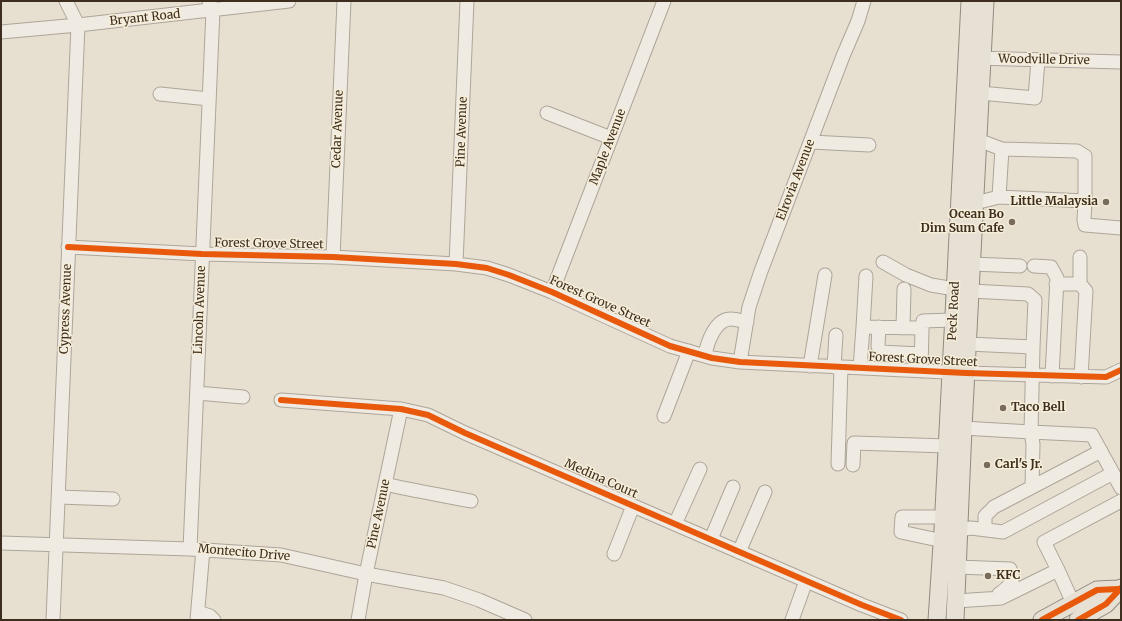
<!DOCTYPE html>
<html>
<head>
<meta charset="utf-8">
<style>
  body { margin:0 }
  #map { position:relative; width:1122px; height:621px; overflow:hidden; background:#e7e0d1; font-family:Merriweather,serif }
  canvas { display:block }
  .frame { position:absolute; inset:0; border:2px solid #3d2e20; pointer-events:none }
</style>
</head>
<body>
<div id="map">
<canvas width="1122" height="621"></canvas>
<div class="frame"></div>
</div>
<script>
const context = document.querySelector('canvas').getContext('2d');
context.lineJoin = 'round';
function trace(path, color, width, dash) {
  context.strokeStyle = color;
  context.lineWidth = width;
  context.lineCap = dash ? 'butt' : 'round';
  context.setLineDash(dash || []);
  context.stroke(path);
}
function label(font, color, halo, rows, align = 'center') {
  context.font = font + ' Merriweather,serif';
  context.lineWidth = 3;
  context.setLineDash([]);
  context.textBaseline = 'middle';
  context.strokeStyle = halo;
  context.fillStyle = color;
  for (const [text, x, y, turn = 0] of rows) {
    context.save();
    context.translate(x, y);
    context.rotate((+turn || 0) * Math.PI / 180);
    context.textAlign = isNaN(turn) ? turn : align;
    if (halo) context.strokeText(text, 0, 0);
    context.fillText(text, 0, 0);
    context.restore();
  }
}
const minor = new Path2D(`
  M1,32L78,25L289,1
  M974,58L1121,62
  M980,93L1035,98L1038,60
  M160,94L209,99
  M547,113L611,138
  M811,142L869,145
  M999,197L1002,149
  M1085,201L1084,220L1085,225L1121,228
  M975,203L999,197L1085,201V156L1077,151L1002,149L978,140
  M68,247L202,254L333,257L456,264L487,268L509,275L552,292L670,346L712,358L740,362L966,373L1106,377L1121,370
  M333,257L344,1
  M883,262L906,275L931,285L955,289
  M456,264L467,1
  M972,264L1020,266
  M1034,266L1051,267L1057,278L1052,376
  M1056,284H1080L1086,291L1081,377
  M1080,284V257
  M552,292L664,1
  M863,327L866,276
  M879,327L878,346L880,352L921,354
  M903,328L904,289
  M922,328L923,321L953,320
  M968,344L1033,347L1035,300L1028,294L971,291
  M1033,347L1031,432L1092,435L1121,488
  M705,356C707,343 715,319 731,319C736,319 742,321 747,322
  M740,362L749,307L761,271L843,56L858,21L864,1
  M810,366L825,275
  M834,367L836,335
  M860,368L863,327L922,328L921,371
  M197,393L243,397
  M281,400L401,409L428,415L465,433L862,605L901,620
  M664,416L689,351
  M963,428L1031,432L1033,444L1032,487
  M838,464L841,367
  M853,465L854,443L947,446
  M385,484C414,491 442,495 471,501
  M59,497L113,499
  M675,524L700,469
  M985,529V516L994,507L1101,451
  M959,530L971,528L1003,532L1113,473
  M711,539L733,487
  M943,541L901,532L902,517H944
  M1,543L190,549L281,555L366,574L444,588L479,600L525,620
  M190,549L213,10L209,1
  M739,552L765,492
  M614,554L633,506
  M957,567L1010,569C1017,582 1008,587 999,594
  M1058,570L1044,542L1121,501
  M956,601L1001,598L1058,570L1073,603
  M198,612L210,616L214,620
  M53,620L78,25L66,1
  M197,620L203,549
  M358,620L366,574L401,409
  M792,620L806,581`);
const major = new Path2D(`
  M937,620L943,529L970,1
  M955,620L963,428L985,1
  M1042,620L1097,590L1118,589
  M1078,620L1106,604L1121,588`);
trace(minor, '#ada599', 15);
trace(major, '#928b80', 19);
trace(minor, '#efebe3', 13);
trace(major, '#e6e1d4', 17);
trace(new Path2D(`
  M68,247L202,254L333,257L456,264L487,268L509,275L552,292L670,346L712,358L740,362L966,373L1106,377L1121,370
  M281,400L401,409L428,415L465,433L862,605L901,620
  M1042,620L1097,590L1118,589
  M1078,620L1106,604L1121,588`), '#e8590c', 6);
for (const [x, y, r, color] of [
  [1106,202,4,"#786c5e"],
  [1012,222,4,"#786c5e"],
  [1003,408,4,"#786c5e"],
  [987,465,4,"#786c5e"],
  [988,576,4,"#786c5e"]
]) {
  const dot = new Path2D();
  dot.arc(x, y, r, 0, 2 * Math.PI);
  context.fillStyle = color;
  context.fill(dot);
  trace(dot, '#f7eed8', 1.5);
}
label('12px', '#3d2e20', '#f7eed8', [
  ["Bryant Road",145,18,-6],
  ["Woodville Drive",1044,60,1],
  ["Cedar Avenue",338,129,-88],
  ["Pine Avenue",462,132,-88],
  ["Maple Avenue",608,147,-69],
  ["Elrovia Avenue",796,180,-69],
  ["Forest Grove Street",269,244,1],
  ["Forest Grove Street",600,302,24],
  ["Cypress Avenue",66,309,-88],
  ["Lincoln Avenue",200,310,-88],
  ["Peck Road",954,311,-87],
  ["Forest Grove Street",923,360,3],
  ["Medina Court",601,479,24],
  ["Pine Avenue",379,514,-78],
  ["Montecito Drive",244,553,5]
]);
label('bold 12px', '#3d2e20', '#f7eed8', [
  ["Little Malaysia",1098,202,"right"],
  ["Ocean Bo",1004,215,"right"],
  ["Dim Sum Cafe",1004,229,"right"],
  ["Taco Bell",1011,408],
  ["Carl's Jr.",995,465],
  ["KFC",996,576]
], 'left');
</script>
</body>
</html>
